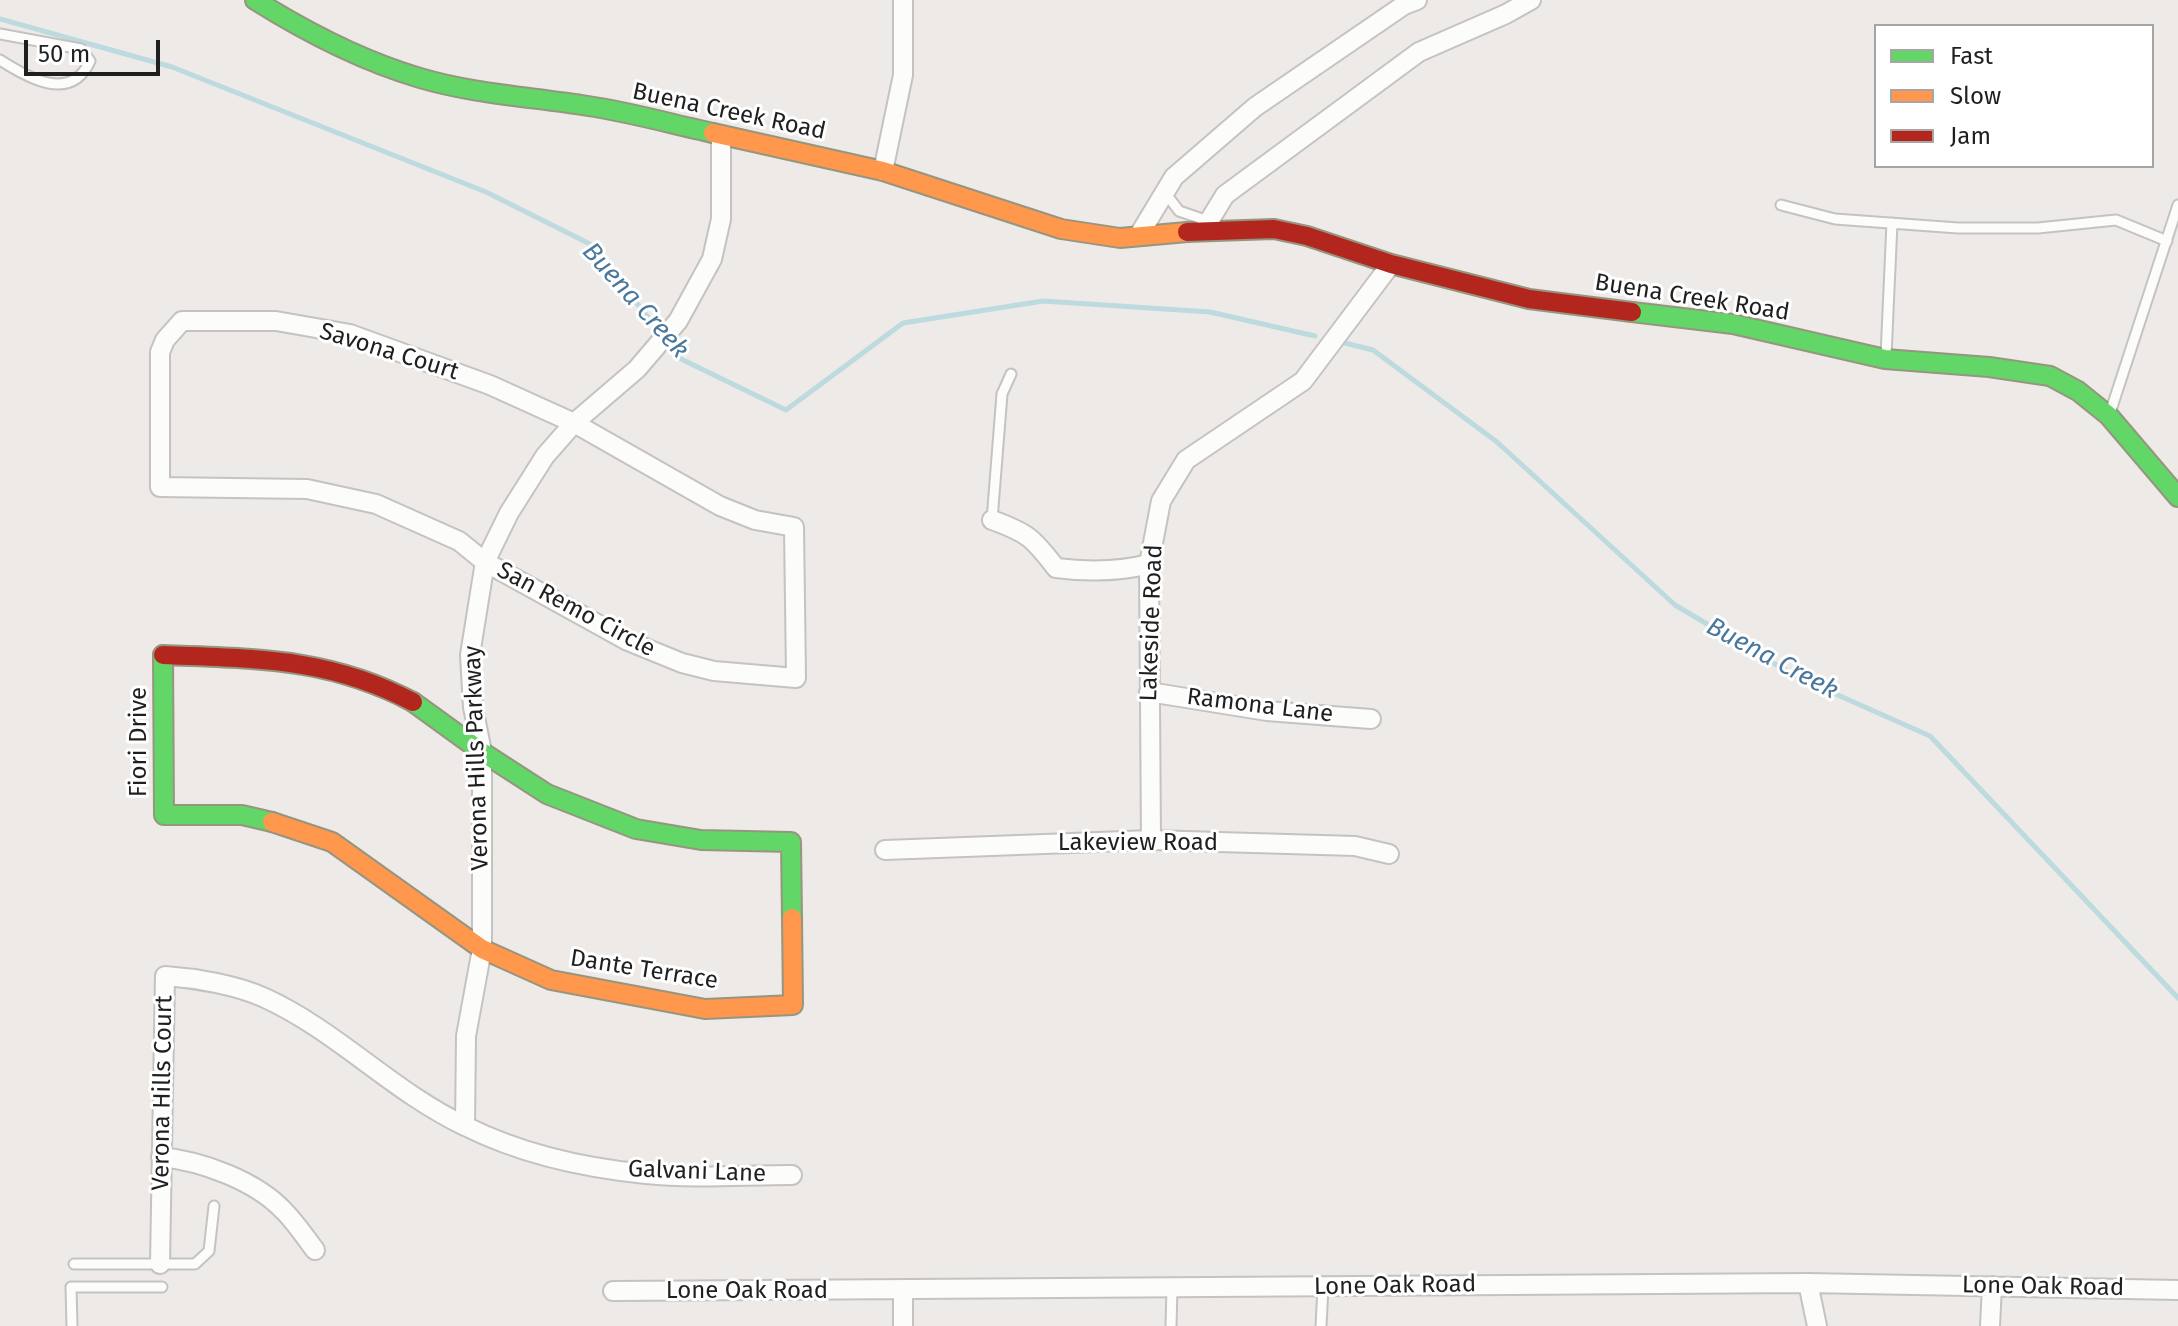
<!DOCTYPE html>
<html>
<head>
<meta charset="utf-8">
<style>
  body { margin:0 }
  #map { position:relative; width:2178px; height:1326px; overflow:hidden; background:#edeae7; font-family:"Fira Sans",sans-serif }
  canvas { display:block }
  .legend { position:absolute; left:1874px; top:24px; width:280px; height:144px; box-sizing:border-box; background:#fff; border:2px solid #a5a5a5; margin:0; padding:10px 14px; list-style:none; font-size:24px; color:#1f1f1f }
  .legend li { display:flex; align-items:center; gap:16px; height:40px }
  .legend b { width:40px; border:2px solid #a5a5a5 }
  .scale { position:absolute; left:24px; top:40px; width:136px; height:36px; box-sizing:border-box; border:4px solid #1f1f1f; border-top:0; padding-left:10px; font-size:24px; line-height:28px; white-space:nowrap; color:#1f1f1f; -webkit-text-stroke:6px #fff; paint-order:stroke }
</style>
</head>
<body>
<div id="map">
<canvas width="2178" height="1326"></canvas>
<ul class="legend">
<li><b style="height:10px;background:#63d668"></b>Fast</li>
<li><b style="height:10px;background:#ff974d"></b>Slow</li>
<li><b style="height:10px;background:#b3261e"></b>Jam</li>
</ul>
<div class="scale">50 m</div>
</div>
<script>
const context = document.querySelector('canvas').getContext('2d');
context.lineJoin = 'round';
function trace(path, color, width, dash) {
  context.strokeStyle = color;
  context.lineWidth = width;
  context.lineCap = dash ? 'butt' : 'round';
  context.setLineDash(dash || []);
  context.stroke(path);
}
function label(font, color, halo, rows, align = 'center') {
  context.font = font + ' "Fira Sans",sans-serif';
  context.lineWidth = 6;
  context.setLineDash([]);
  context.textBaseline = 'middle';
  context.strokeStyle = halo;
  context.fillStyle = color;
  for (const [text, x, y, turn = 0] of rows) {
    context.save();
    context.translate(x, y);
    context.rotate((+turn || 0) * Math.PI / 180);
    context.textAlign = isNaN(turn) ? turn : align;
    if (halo) context.strokeText(text, 0, 0);
    context.fillText(text, 0, 0);
    context.restore();
  }
}
trace(new Path2D(`
  M0,19L172,67L486,192L590,244L681,359L786,410L903,323L1043,301L1210,312L1315,336
  M1345,343L1373,350L1497,442L1675,605L1795,676L1930,736L2178,998`), '#bddadf', 5);
const lane = new Path2D(`
  M0,34L81,49L90,61C71,103 28,78 0,60
  M1163,190L1179,211L1208,221
  M1781,205L1835,219L1958,228H2038L2116,220L2167,241
  M1886,356L1892,223
  M2110,413L2178,205
  M992,520L1002,394L1011,374
  M74,1264H195L209,1251L214,1206
  M72,1326L71,1287H162
  M1171,1326L1172,1288
  M1321,1326L1323,1287`);
const street = new Path2D(`
  M883,171L903,75V0
  M1203,231L1225,195L1419,52L1506,14L1531,0
  M1139,235L1174,177L1255,107L1404,5L1417,0
  M182,321H276L350,334L490,385L574,423L720,506L755,520L794,527L796,678L714,671L682,663L628,641L485,562L459,541L376,504L307,489L160,487V352L165,340Z
  M992,520C1028,533 1033,538 1056,568C1088,572 1118,572 1149,564
  M1149,692L1267,711L1371,719
  M1151,840L1149,564L1161,501L1186,460L1303,381L1391,264
  M885,850L1151,840L1355,846L1389,854
  M465,1126L466,1036L482,949V752L473,707L470,655L485,562L509,513L545,456L574,423L637,369L678,321L712,259L721,219V135
  M161,1157C202,1161 256,1181 284,1211C296,1223 305,1237 315,1250
  M160,1264L165,976C195,978 237,985 265,998C337,1031 393,1092 465,1126C521,1154 584,1168 646,1174C694,1179 744,1175 792,1175
  M1808,1283L1817,1326
  M613,1291L1808,1283L2178,1290
  M903,1326V1291
  M1990,1326L1992,1286`);
const fast = new Path2D(`
  M255,0C306,32 362,61 420,78C474,94 532,97 588,106C630,112 671,124 713,133
  M1632,312L1733,324L1885,359L1989,367L2050,376L2078,391L2109,416L2178,497
  M163,655L164,815H242L272,822
  M413,702L482,752L547,794L636,829L701,840L791,842L792,918`);
const slow = new Path2D(`
  M713,133L883,171L1061,229L1120,238L1187,232
  M272,822L332,842L482,949L551,980L705,1009L793,1005L792,918`);
const jam = new Path2D(`
  M1187,232L1274,229L1307,236L1391,264L1529,299L1632,312
  M163,655C255,659 328,657 413,702`);
trace(lane, '#c4c3c2', 13);
trace(street, '#c4c3c2', 22);
trace(fast, '#969580', 22);
trace(slow, '#969580', 22);
trace(jam, '#969580', 22);
trace(lane, '#fcfcfb', 9);
trace(street, '#fcfcfb', 18);
trace(fast, '#63d668', 18);
trace(slow, '#ff974d', 18);
trace(jam, '#b3261e', 18);
label('24px', '#1f1f1f', '#fff', [
  ["Buena Creek Road",729,112,12],
  ["Buena Creek Road",1692,298,9],
  ["Savona Court",389,352,17],
  ["San Remo Circle",576,610,28],
  ["Lakeside Road",1152,623,-88],
  ["Ramona Lane",1260,706,7],
  ["Fiori Drive",139,742,-90],
  ["Verona Hills Parkway",477,758,-92],
  ["Lakeview Road",1138,843],
  ["Dante Terrace",644,970,9],
  ["Verona Hills Court",163,1093,-89],
  ["Galvani Lane",697,1172,2],
  ["Lone Oak Road",1395,1286,-1],
  ["Lone Oak Road",2043,1287,1],
  ["Lone Oak Road",747,1291]
]);
label('italic 26px', '#49789c', '#fff', [
  ["Buena Creek",635,301,48],
  ["Buena Creek",1772,659,28]
]);
</script>
</body>
</html>
